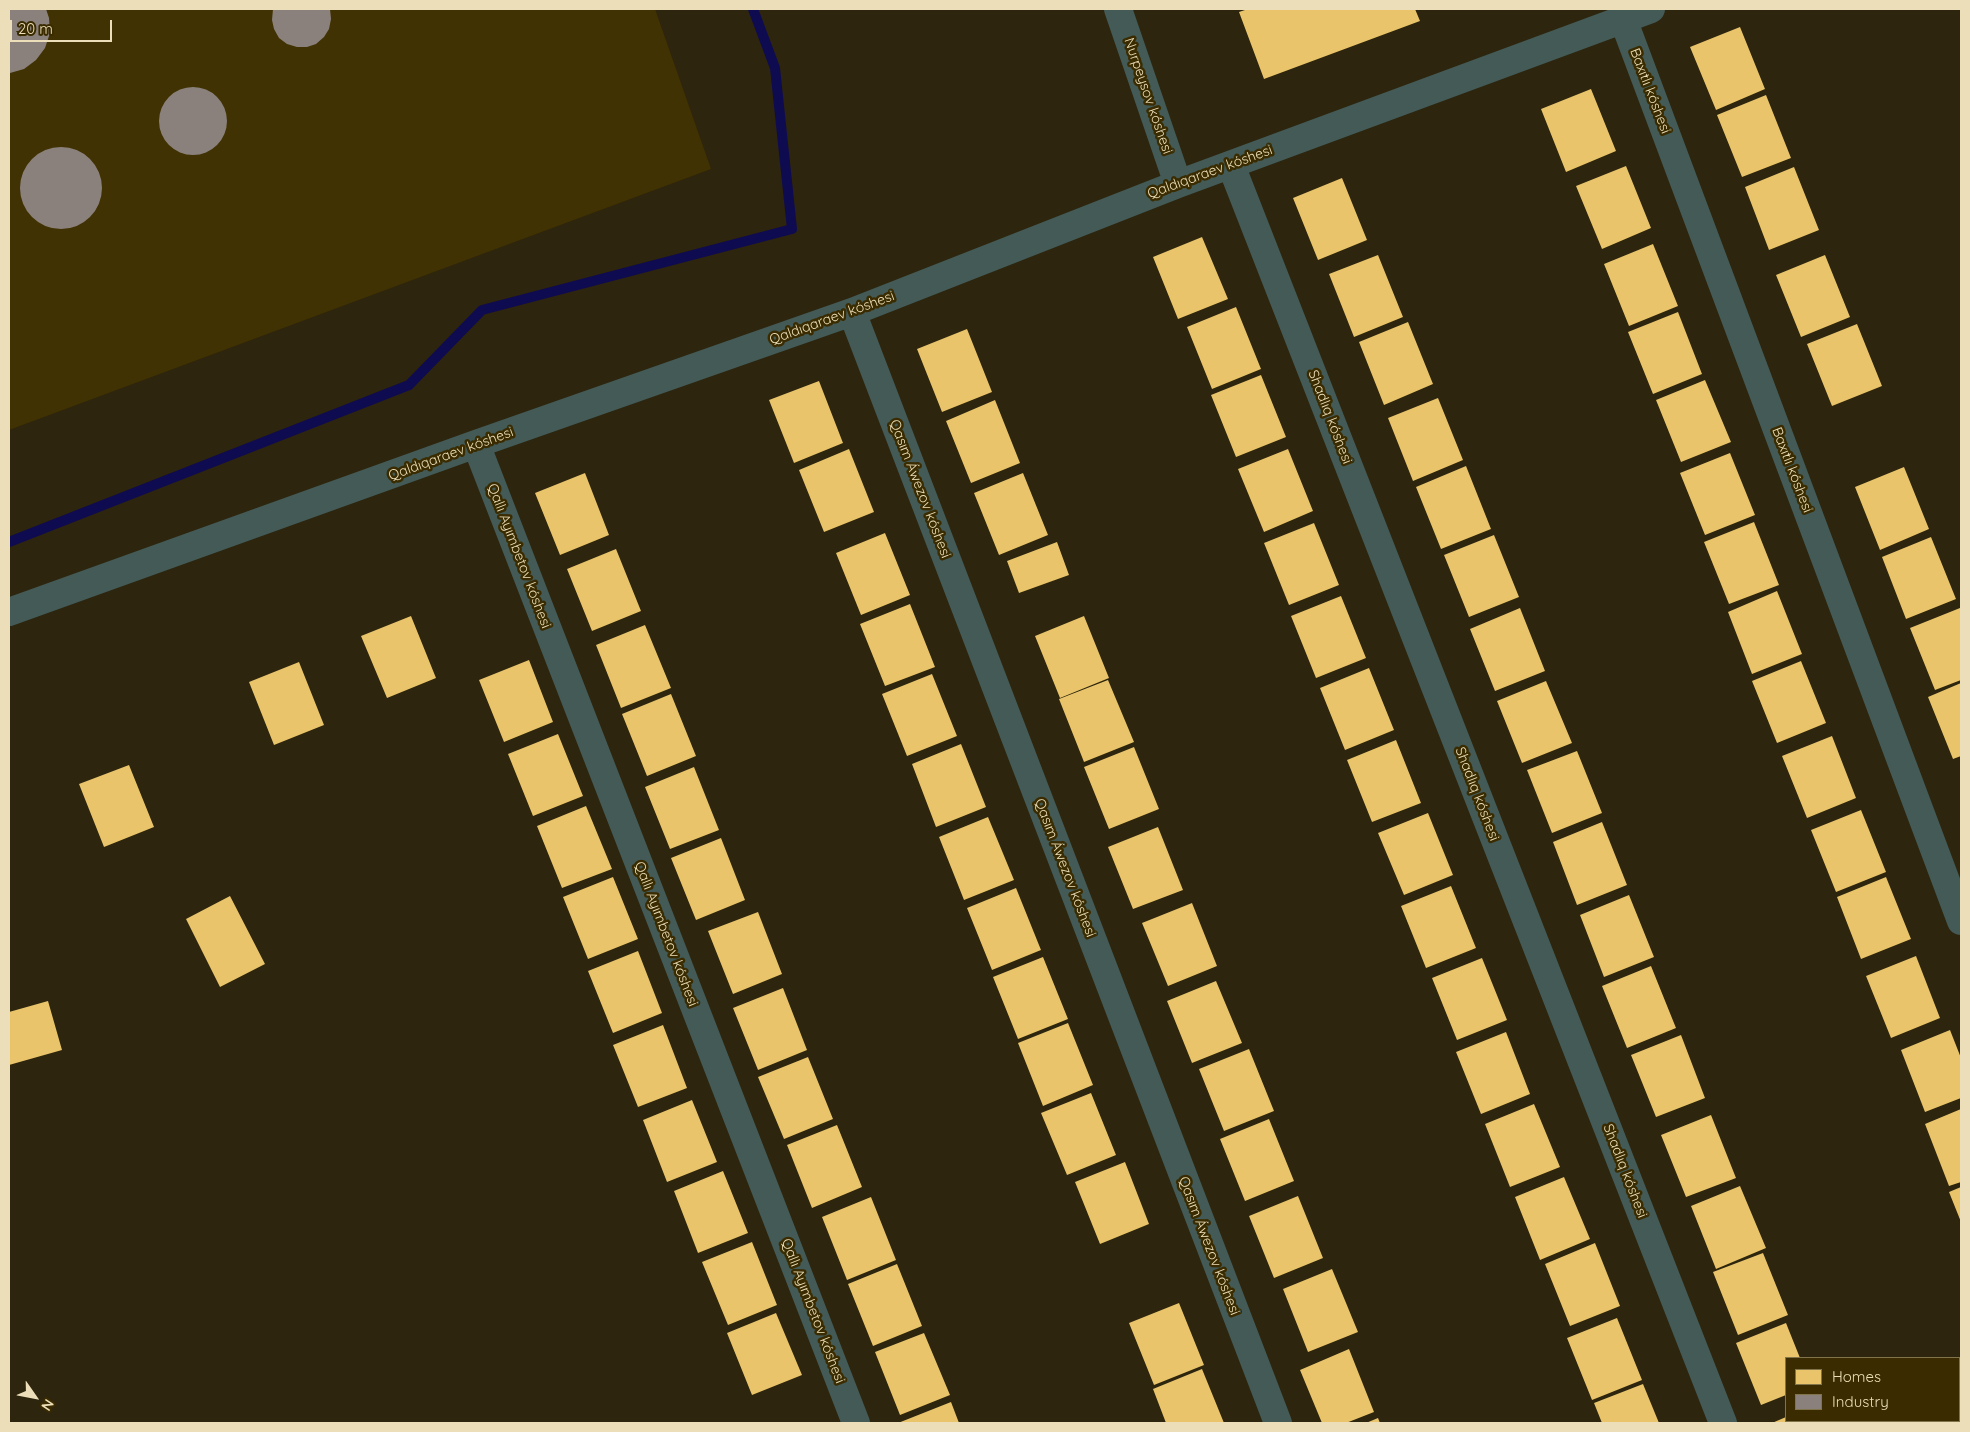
<!DOCTYPE html>
<html>
<head>
<meta charset="utf-8">
<style>
  body { margin:0 }
  #map { position:relative; width:1970px; height:1432px; overflow:hidden; background:#2d250d; font-family:Quicksand,sans-serif }
  canvas { display:block }
  .frame { position:absolute; inset:0; border:10px solid #ecdeb8; pointer-events:none }
  .legend { position:absolute; left:1785px; top:1357px; width:175px; height:65px; box-sizing:border-box; background:#3a2c00; border:1px solid #81734a; margin:0; padding:6px 9px; list-style:none; font-size:15px; color:#ecdeb8 }
  .legend li { display:flex; align-items:center; gap:10px; height:25px }
  .legend b { width:25px; border:1px solid #81734a }
  .north { position:absolute; left:10px; top:1372px; width:50px; height:50px; -webkit-text-stroke:4px #3a2c00; paint-order:stroke; rotate:123deg; font-size:14px; font-weight:700; line-height:20px; text-align:center; color:#ecdeb8 }
  .north::after { content:''; display:block; margin:auto; width:18px; height:22px; background:#ecdeb8; clip-path:polygon(50% 0,100% 100%,50% 72%,0 100%) }
  .scale { position:absolute; left:10px; top:20px; width:102px; height:22px; box-sizing:border-box; border:2px solid #ecdeb8; border-top:0; padding-left:6px; font-size:15px; line-height:18px; white-space:nowrap; color:#ecdeb8; -webkit-text-stroke:4px #3a2c00; paint-order:stroke }
</style>
</head>
<body>
<div id="map">
<canvas width="1970" height="1432"></canvas>
<div class="frame"></div>
<ul class="legend">
<li><b style="height:14px;background:#e9c46a"></b>Homes</li>
<li><b style="height:14px;background:#8a817c"></b>Industry</li>
</ul>
<div class="north">N</div>
<div class="scale">20 m</div>
</div>
<script>
const context = document.querySelector('canvas').getContext('2d');
context.lineJoin = 'round';
function fillPath(path, color) {
  context.fillStyle = color;
  context.fill(path, 'evenodd');
}
function trace(path, color, width, dash) {
  context.strokeStyle = color;
  context.lineWidth = width;
  context.lineCap = dash ? 'butt' : 'round';
  context.setLineDash(dash || []);
  context.stroke(path);
}
function label(font, color, halo, rows, align = 'center') {
  context.font = font + ' Quicksand,sans-serif';
  context.lineWidth = 5;
  context.setLineDash([]);
  context.textBaseline = 'middle';
  context.strokeStyle = halo;
  context.fillStyle = color;
  for (const [text, x, y, turn = 0] of rows) {
    context.save();
    context.translate(x, y);
    context.rotate((+turn || 0) * Math.PI / 180);
    context.textAlign = isNaN(turn) ? turn : align;
    if (halo) context.strokeText(text, 0, 0);
    context.fillText(text, 0, 0);
    context.restore();
  }
}
fillPath(new Path2D(`
  M9,9H655L711,169L9,430Z`), '#403202');
fillPath(new Path2D(`
  M1248,9H1415L1420,21L1264,79L1239,12Z
  M1740,27L1765,89L1716,110L1690,47Z
  M1591,89L1616,151L1566,172L1541,109Z
  M1766,95L1791,158L1742,177L1717,115Z
  M1626,166L1651,228L1602,249L1576,186Z
  M1794,167L1819,230L1769,250L1745,187Z
  M1342,178L1367,240L1318,260L1293,198Z
  M1202,237L1228,299L1178,319L1153,257Z
  M1653,244L1678,306L1629,326L1604,264Z
  M1378,255L1403,317L1354,337L1329,274Z
  M1825,255L1850,317L1801,337L1776,275Z
  M1236,307L1261,369L1212,389L1187,327Z
  M1678,312L1702,374L1653,394L1628,332Z
  M1408,322L1433,384L1384,405L1359,342Z
  M1857,324L1882,386L1832,406L1807,344Z
  M967,329L992,392L942,412L917,349Z
  M1261,375L1286,437L1236,457L1211,395Z
  M1705,380L1731,442L1681,462L1656,400Z
  M819,381L843,443L794,463L769,400Z
  M1438,398L1463,460L1413,481L1388,418Z
  M995,400L1020,463L971,483L946,421Z
  M849,449L874,512L824,532L799,470Z
  M1288,449L1313,511L1264,532L1238,469Z
  M1730,453L1755,515L1705,535L1680,473Z
  M1466,466L1491,529L1441,549L1416,487Z
  M1904,467L1929,529L1880,550L1855,487Z
  M585,473L609,535L560,555L535,493Z
  M1023,473L1048,535L999,555L974,493Z
  M1754,522L1779,585L1729,604L1704,542Z
  M1314,523L1339,585L1289,605L1264,543Z
  M885,533L910,595L861,615L836,553Z
  M1494,535L1519,597L1469,617L1444,555Z
  M1931,537L1956,599L1906,619L1882,557Z
  M1057,542L1069,575L1019,593L1007,561Z
  M616,549L641,611L592,631L567,569Z
  M1777,591L1802,654L1752,674L1728,612Z
  M1341,596L1366,658L1316,678L1291,616Z
  M910,604L935,667L885,686L860,624Z
  M1520,608L1545,671L1495,691L1470,629Z
  M1960,608L1961,612V680L1935,690L1910,628Z
  M411,616L436,678L387,698L361,636Z
  M1084,616L1109,678L1060,698L1035,636Z
  M645,625L671,688L621,708L596,645Z
  M529,660L553,722L504,742L479,680Z
  M1801,661L1826,723L1777,743L1752,681Z
  M299,662L324,725L274,745L249,682Z
  M1369,668L1394,730L1345,750L1320,688Z
  M932,674L957,736L907,756L882,694Z
  M1108,680L1134,742L1084,762L1059,699Z
  M1546,681L1572,743L1522,763L1497,701Z
  M1961,683V756L1953,759L1928,697Z
  M671,694L696,756L647,776L622,714Z
  M558,734L583,796L533,816L508,754Z
  M1832,736L1856,798L1807,818L1782,756Z
  M1396,740L1421,803L1372,822L1347,760Z
  M961,744L986,807L936,827L912,764Z
  M1134,747L1159,809L1109,829L1084,767Z
  M1577,751L1602,813L1552,833L1527,770Z
  M129,765L154,827L104,847L79,784Z
  M694,767L719,830L670,849L645,787Z
  M586,806L612,869L562,888L537,826Z
  M1861,810L1886,872L1836,892L1811,830Z
  M1428,813L1453,875L1404,895L1378,833Z
  M988,817L1014,880L964,900L939,837Z
  M1602,822L1627,885L1577,905L1553,842Z
  M1158,827L1183,890L1133,909L1108,847Z
  M721,838L745,900L696,920L671,858Z
  M613,877L638,939L588,959L563,897Z
  M1886,877L1911,939L1861,959L1837,897Z
  M1451,886L1476,948L1426,968L1401,906Z
  M1016,888L1041,950L992,970L967,908Z
  M1629,895L1654,957L1604,977L1580,915Z
  M230,896L265,964L220,987L186,919Z
  M1192,903L1217,966L1168,986L1142,923Z
  M758,912L782,974L733,994L708,931Z
  M638,951L662,1013L613,1033L588,971Z
  M1916,956L1940,1018L1891,1038L1866,976Z
  M1043,957L1068,1019L1018,1039L993,977Z
  M1482,958L1507,1020L1457,1040L1432,978Z
  M1651,966L1676,1028L1627,1048L1602,986Z
  M1216,981L1242,1043L1192,1063L1167,1001Z
  M783,988L807,1050L758,1070L733,1008Z
  M48,1001L62,1050L9,1065V1012Z
  M1068,1023L1093,1085L1043,1106L1018,1043Z
  M663,1025L687,1088L638,1107L613,1045Z
  M1950,1030L1961,1058V1098L1925,1112L1901,1050Z
  M1506,1032L1530,1094L1481,1114L1456,1052Z
  M1681,1035L1705,1098L1656,1117L1631,1055Z
  M1249,1049L1274,1111L1224,1131L1199,1069Z
  M808,1057L833,1119L784,1139L758,1077Z
  M1091,1093L1116,1155L1067,1175L1041,1113Z
  M692,1100L717,1162L667,1182L643,1120Z
  M1534,1104L1560,1167L1510,1187L1485,1124Z
  M1961,1109V1182L1949,1186L1925,1124Z
  M1711,1115L1736,1178L1686,1197L1661,1135Z
  M1269,1119L1294,1181L1245,1201L1220,1139Z
  M837,1125L862,1187L812,1208L787,1145Z
  M1125,1162L1149,1224L1100,1244L1075,1182Z
  M723,1171L748,1233L698,1253L674,1191Z
  M1564,1177L1590,1239L1540,1260L1515,1197Z
  M1740,1186L1766,1248L1716,1269L1691,1206Z
  M1961,1187V1222L1949,1192Z
  M1298,1196L1323,1258L1274,1278L1249,1216Z
  M871,1197L896,1260L847,1280L822,1217Z
  M752,1242L777,1305L728,1325L702,1262Z
  M1595,1243L1620,1306L1570,1326L1545,1264Z
  M1763,1253L1788,1315L1738,1335L1713,1272Z
  M897,1264L922,1326L873,1346L848,1284Z
  M1332,1269L1358,1332L1308,1352L1283,1289Z
  M1179,1303L1204,1365L1154,1385L1129,1323Z
  M776,1313L802,1375L752,1395L727,1333Z
  M1617,1318L1642,1380L1592,1400L1567,1338Z
  M1786,1323L1800,1358H1786V1395L1761,1405L1736,1343Z
  M924,1333L950,1395L900,1415L875,1352Z
  M1349,1349L1374,1412L1346,1423H1322L1300,1370Z
  M1202,1369L1224,1423H1166L1153,1389Z
  M1643,1384L1659,1423H1602L1594,1403Z
  M951,1402L959,1423H898Z
  M1786,1417V1421H1826L1827,1423H1772Z
  M1378,1418L1380,1423H1366Z`), '#e9c46a');
fillPath(new Path2D(`
  M9,9H46L49,18L50,33L45,48L36,60L24,69L10,73Z
  M273,9H330L331,19L329,29L324,37L316,44L307,47H297L287,44L279,38L274,29L272,20Z
  M159 121a34 34 0 1 1 68 0a34 34 0 1 1-68 0Z
  M20 188a41 41 0 1 1 82 0a41 41 0 1 1-82 0Z`), '#8a817c');
trace(new Path2D(`
  M9,542L409,385L482,310L792,229L775,68L753,9`), '#0f0b51', 10);
trace(new Path2D(`
  M1118,9L1178,184
  M1623,19L1961,921
  M1231,165L1723,1423
  M852,312L1278,1423
  M476,444L856,1423
  M9,612L476,444L852,312L1178,184L1651,9`), '#435a57', 28);
label('14px', '#ecdeb8', '#3a2c00', [
  ["Baxıtlı kóshesi",1650,91,69],
  ["Nurpeysov kóshesi",1148,96,71],
  ["Qaldıqaraev kóshesi",1210,172,-20],
  ["Qaldıqaraev kóshesi",832,318,-20],
  ["Shadlıq kóshesi",1330,417,69],
  ["Qaldıqaraev kóshesi",451,454,-20],
  ["Baxıtlı kóshesi",1792,470,69],
  ["Qasım Áwezov kóshesi",920,489,69],
  ["Qallı Ayımbetov kóshesi",519,556,69],
  ["Shadlıq kóshesi",1477,794,69],
  ["Qasım Áwezov kóshesi",1065,868,69],
  ["Qallı Ayımbetov kóshesi",666,934,69],
  ["Shadlıq kóshesi",1625,1171,69],
  ["Qasım Áwezov kóshesi",1209,1246,69],
  ["Qallı Ayımbetov kóshesi",813,1311,69]
]);
</script>
</body>
</html>
